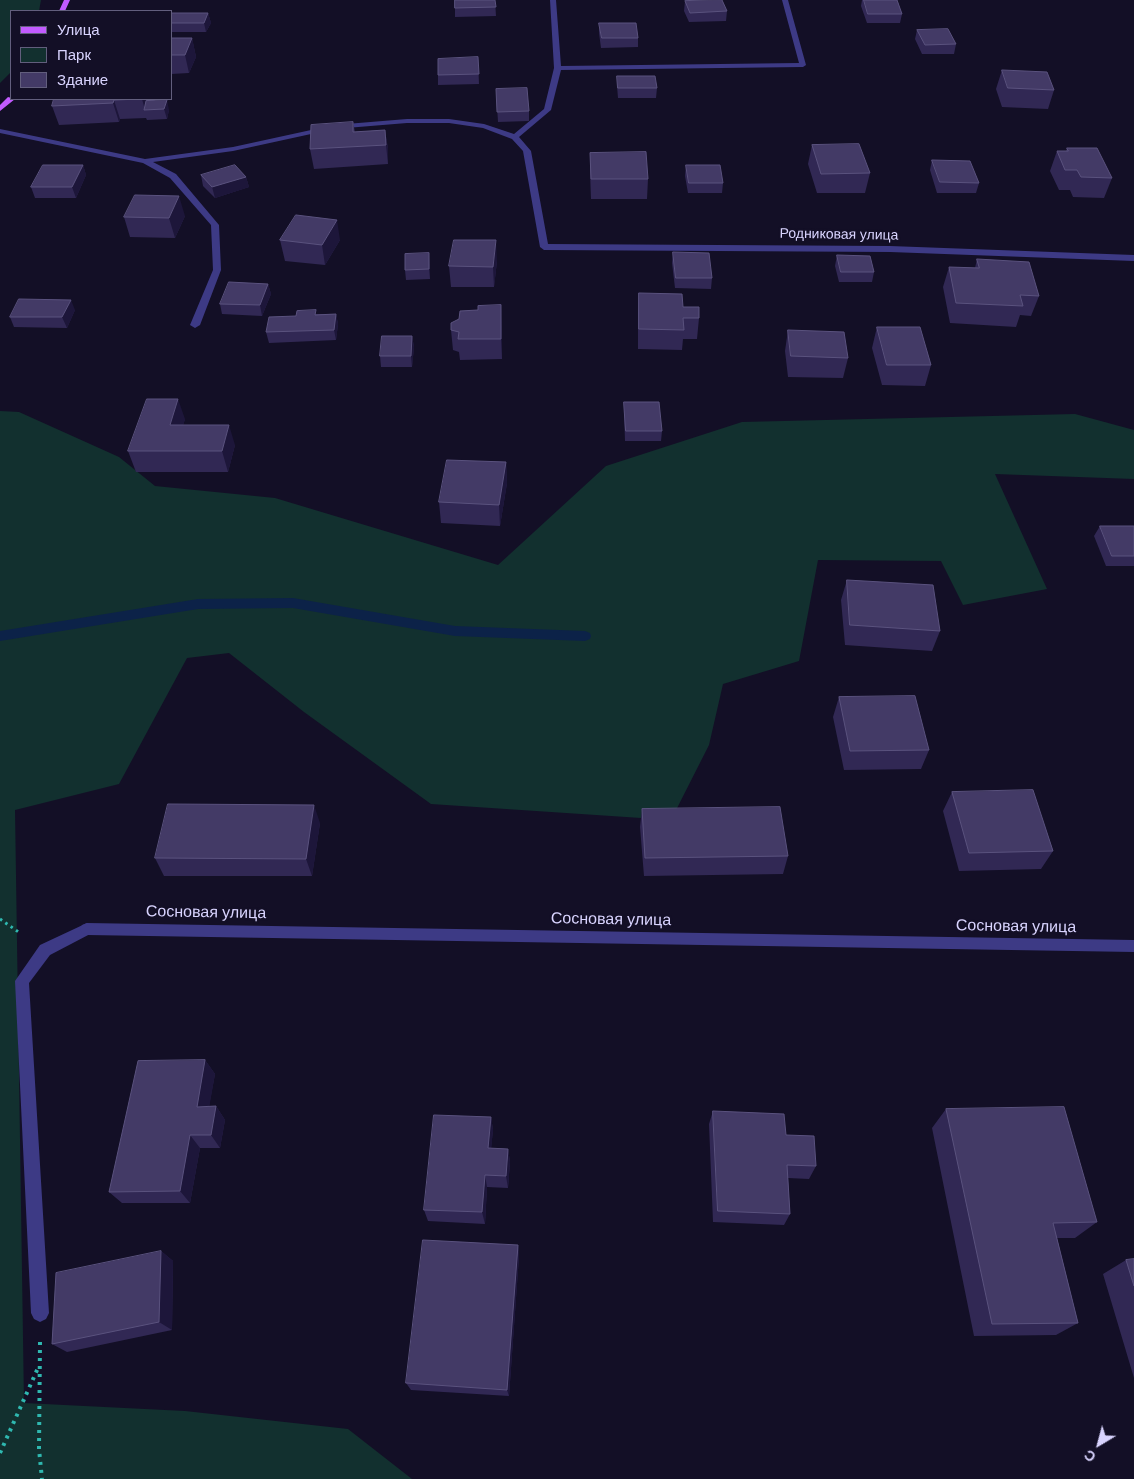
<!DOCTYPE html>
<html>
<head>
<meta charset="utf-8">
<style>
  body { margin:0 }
  #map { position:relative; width:1134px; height:1479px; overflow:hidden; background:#130f26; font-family:"DM Sans",sans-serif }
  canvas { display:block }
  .legend { position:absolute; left:10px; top:10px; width:162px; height:90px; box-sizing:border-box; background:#130f26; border:1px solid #625e7d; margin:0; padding:6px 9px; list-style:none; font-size:15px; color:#d9d4ff }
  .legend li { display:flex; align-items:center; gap:10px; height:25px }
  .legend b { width:25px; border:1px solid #625e7d }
  .north { position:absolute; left:1074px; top:1419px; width:50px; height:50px; -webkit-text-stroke:4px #130f26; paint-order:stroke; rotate:217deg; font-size:14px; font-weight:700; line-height:20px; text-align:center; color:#d9d4ff }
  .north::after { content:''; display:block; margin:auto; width:18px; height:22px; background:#d9d4ff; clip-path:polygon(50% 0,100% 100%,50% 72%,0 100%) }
</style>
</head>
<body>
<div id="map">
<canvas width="1134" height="1479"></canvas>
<ul class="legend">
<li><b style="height:6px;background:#c25bff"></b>Улица</li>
<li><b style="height:14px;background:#12302f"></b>Парк</li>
<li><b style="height:14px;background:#433a66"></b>Здание</li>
</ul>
<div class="north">С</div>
</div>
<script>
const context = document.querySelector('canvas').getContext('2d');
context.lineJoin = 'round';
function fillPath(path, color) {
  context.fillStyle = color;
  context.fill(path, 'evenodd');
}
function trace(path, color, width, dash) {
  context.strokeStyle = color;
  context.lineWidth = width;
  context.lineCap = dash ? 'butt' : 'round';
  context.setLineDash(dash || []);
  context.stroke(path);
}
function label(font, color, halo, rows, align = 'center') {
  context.font = font + ' "DM Sans",sans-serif';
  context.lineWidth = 4.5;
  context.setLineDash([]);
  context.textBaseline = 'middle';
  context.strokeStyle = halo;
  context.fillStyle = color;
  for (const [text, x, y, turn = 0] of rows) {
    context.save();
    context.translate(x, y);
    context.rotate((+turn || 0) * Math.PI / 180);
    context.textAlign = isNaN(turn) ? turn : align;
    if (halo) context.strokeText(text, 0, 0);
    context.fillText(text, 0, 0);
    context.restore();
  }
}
fillPath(new Path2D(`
  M0,0H41L39,11H11V72L0,83Z
  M0,411L19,412L119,457L155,486L275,498L498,565L606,466L742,422L1075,414L1134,430V479L995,474L1047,589L963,605L941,561L818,560L799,661L723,684L709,745L671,820L431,804L304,712L229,653L187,658L119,784L15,810L24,1403L185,1411L348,1429L412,1479H0Z`), '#12302f');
fillPath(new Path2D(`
  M293,598L455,626L585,631L590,633L591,636L590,639L585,641L455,636L293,608L198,609L0,641V631L198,599Z`), '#0c2248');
trace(new Path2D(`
  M0,919L20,933`), '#2fb8b0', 3, [2.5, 4]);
trace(new Path2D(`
  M40,1342L39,1449L42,1479
  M0,1453L38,1368`), '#2fb8b0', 4, [3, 5]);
fillPath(new Path2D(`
  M87,923L92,925L94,929L92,933L50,955L29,983L49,1313L46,1319L40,1322L34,1319L31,1313L15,981L40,945Z`), '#3d3a85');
fillPath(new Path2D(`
  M550,0H556L561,66L799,63L782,0H788L806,65L803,67L561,70L551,110L519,137L531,151L548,244L890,246L1134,255V261L890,252L544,250L540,247L523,151L512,139L483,128L449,123H407L334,129L233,151L153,162L176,174L219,225L221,270L200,325L195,328L190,325L213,270L211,225L170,178L143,163L0,133V129L145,159L233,147L334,125L407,119H449L484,124L514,134L544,109L554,68Z
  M87,923L1134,940V952L87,935L82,933L80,929L82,925Z`), '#3d3a85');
fillPath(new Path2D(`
  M64,0H70L65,11H59Z
  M8,97L15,99L0,111V105Z`), '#c25bff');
fillPath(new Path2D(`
  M495,0L496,16L455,17V8Z
  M862,0H897L902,14L900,23H867L861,6Z
  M685,1L727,11L726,21L689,22L684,11Z
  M171,13H208L211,23L206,32H171Z
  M599,23L638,38V47L601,48L599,33Z
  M917,30L956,44L954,54H922L915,39Z
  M171,38H192L196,57L189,73L171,74Z
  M478,57L479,84L438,85V75Z
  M1002,70L1054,90L1048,109L1002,107L996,89Z
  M617,76L657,88L656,98H618L617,86Z
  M496,89L529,111V121L498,122Z
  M54,99H154V100L169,110L167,119L147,120L146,118L120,119L119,122L59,125L52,106Z
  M353,122L355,132L385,130L388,149V164L314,169L310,149Z
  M812,145L870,173L865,193H817L808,164Z
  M1067,148L1112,178L1104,198L1073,197L1070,190H1059L1050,171L1057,151H1066Z
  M590,153L648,179L647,199H591L590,172Z
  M932,160L979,183L976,193H937L930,170Z
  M83,165L86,175L76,198H35L31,187Z
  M686,165L723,183L722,193H688L685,176Z
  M201,175L246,177L249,187L215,198L203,186Z
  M185,216L175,238L130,237L124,217Z
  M280,240H340L325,265L285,261Z
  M673,252L712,278L711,289L675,288L672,263Z
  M837,255L874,272L872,282H839L835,266Z
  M977,259L1039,296L1031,316L1020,315L1016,327L950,323L943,287L949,267L975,268Z
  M497,261L494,287H451L449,266Z
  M430,264V279L406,280L405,270Z
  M268,284L271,294L262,316L222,314L220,304Z
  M639,293L683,307L699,318L697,339H683L682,350L638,349V313Z
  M75,310L67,328L14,327L10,317Z
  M316,314H336L338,324L336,340L269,343L266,332L296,316Z
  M502,326V359L460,360L459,352L453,350L451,330Z
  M877,327L931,365L925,386L882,385L872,348Z
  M788,330L848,358L843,378L788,377L785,351Z
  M412,336L414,347L412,367H381L380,356Z
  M624,402L662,431L661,441H625L624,413Z
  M185,419L183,425L235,445L228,472H136L128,451Z
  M506,462L507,483L500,526L441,523L439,502Z
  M1100,526H1134V566H1106L1094,536Z
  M847,580L940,631L932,651L845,645L841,600Z
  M839,697L929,750L921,769L844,770L833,717Z
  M952,792L1053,851L1041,869L959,871L943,811Z
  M642,809L788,856L783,874L644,876L640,827Z
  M320,823L312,876H164L155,858Z
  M205,1060L215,1074L209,1106H216L225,1120L220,1148H200L190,1203H122L109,1192Z
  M946,1109L1097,1222L1075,1238H1057L1078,1323L1056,1335L974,1336L932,1128Z
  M713,1111L786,1135L816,1166L809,1179L788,1178L790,1214L784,1225L713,1222L709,1124Z
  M491,1117L493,1130L491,1148L508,1149L510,1162L508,1188L487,1187L485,1224L428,1221L424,1210Z
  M518,1245L519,1256L509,1396L411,1390L406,1383Z
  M161,1251L173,1261L172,1330L67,1352L52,1344Z
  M1134,1259V1378L1103,1274L1126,1260Z`), '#312854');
fillPath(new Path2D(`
  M208,13L211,23L206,32L204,23Z
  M192,38L196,57L189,73L185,55Z
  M142,99H146L149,110H145Z
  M114,100L120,119L119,122L113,103Z
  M167,100L169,110L167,119L164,109Z
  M385,130L388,149V164L386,145Z
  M83,165L86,175L76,198L72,187Z
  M246,177L249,187L215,198L212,187Z
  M179,196L185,216L175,238L169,218Z
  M337,220L340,240L325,265L322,245Z
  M496,240L497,261L494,287L493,267Z
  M429,253L430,264V279L429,269Z
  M268,284L271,294L262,316L260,305Z
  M71,300L75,310L67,328L62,317Z
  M501,305L502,326V359L501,339Z
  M336,314L338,324L336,340L334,330Z
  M412,336L414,347L412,367L411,356Z
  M178,399L185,419L177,446L170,425Z
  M229,425L235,445L228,472L222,451Z
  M506,462L507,483L500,526L499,505Z
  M314,805L320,823L312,876L306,859Z
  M205,1060L215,1074L207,1120L197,1107Z
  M216,1106L225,1120L220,1148L211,1135Z
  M491,1117L493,1130L490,1161L488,1148Z
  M190,1135L200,1148L190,1203L180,1191Z
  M508,1149L510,1162L508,1188L506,1176Z
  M485,1175L487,1187L485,1224L482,1212Z
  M518,1245L519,1256L509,1396L507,1390Z
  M161,1251L173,1261L172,1330L159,1322Z`), '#1d163a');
const building = new Path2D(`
  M455,0H495L496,7L455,8Z
  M722,0L727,11L690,13L685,1Z
  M864,0H897L902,14H868Z
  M171,13H208L204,23H171Z
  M599,23H636L638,38H602Z
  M948,29L956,44L925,45L917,30Z
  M171,38H192L185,55H171Z
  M478,57L479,74L438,75V59Z
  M1002,70L1047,72L1054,90L1008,88Z
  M617,76H655L657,88H618Z
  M527,88L529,111L497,112L496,89Z
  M54,99H141L114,100L113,103L52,106Z
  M167,100L164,109L144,110L146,101Z
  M353,122V132L385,130L386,145L310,149L311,125Z
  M859,144L870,173L821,174L812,145Z
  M1067,148H1097L1112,178L1081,177L1077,170H1065L1057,151H1068Z
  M646,152L648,179H591L590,153Z
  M932,160L970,161L979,183L940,182Z
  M43,165H83L72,187H31Z
  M235,165L246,177L212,187L201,175Z
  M686,165H720L723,183H689Z
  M135,195L179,196L169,218L124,217Z
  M296,215L337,220L322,245L280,240Z
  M454,240H496L493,267L449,266Z
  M673,252L709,253L712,278H676Z
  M429,253V269L405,270V254Z
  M837,255L870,256L874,272H841Z
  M977,259L1029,262L1039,296L1020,295L1023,306L956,303L949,267L979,268Z
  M229,282L268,284L260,305L220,304Z
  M639,293L682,294L683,307H699V318H683L684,330L639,329Z
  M19,299L71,300L62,317H10Z
  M501,305V339H458L459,332L451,330V323L459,319L460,311L478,310V306Z
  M316,310L315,315L336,314L334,330L266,332L269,317L296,316L297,311Z
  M877,327H920L931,365H887Z
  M788,330L844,332L848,358L791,356Z
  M382,336H412L411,356H380Z
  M147,399H178L170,425H229L222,451H128Z
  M624,402H659L662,431H626Z
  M447,460L506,462L499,505L439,502Z
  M1100,526H1134V556H1112Z
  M847,580L933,585L940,631L850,625Z
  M915,696L929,750L850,751L839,697Z
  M1033,790L1053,851L969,853L952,792Z
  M168,804L314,805L306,859L155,858Z
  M780,807L788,856L645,858L642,809Z
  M205,1060L197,1107L216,1106L211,1135H190L180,1191L109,1192L138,1061Z
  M1064,1107L1097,1222L1053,1223L1078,1323L992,1324L946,1109Z
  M713,1111L784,1114L786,1135L814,1136L816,1166L787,1165L790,1214L718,1211Z
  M434,1115L491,1117L488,1148L508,1149L506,1176L485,1175L482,1212L424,1210Z
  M423,1240L518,1245L507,1390L406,1383Z
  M161,1251L159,1322L52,1344L56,1273Z
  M1134,1259V1286L1126,1260Z`);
fillPath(building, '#433a66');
trace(building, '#5a527e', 1);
label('14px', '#d9d4ff', '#130f26', [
  ["Родниковая улица",839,235,1]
]);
label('16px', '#d9d4ff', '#130f26', [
  ["Сосновая улица",206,913,1],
  ["Сосновая улица",611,920,1],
  ["Сосновая улица",1016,927,1]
]);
</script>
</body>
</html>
